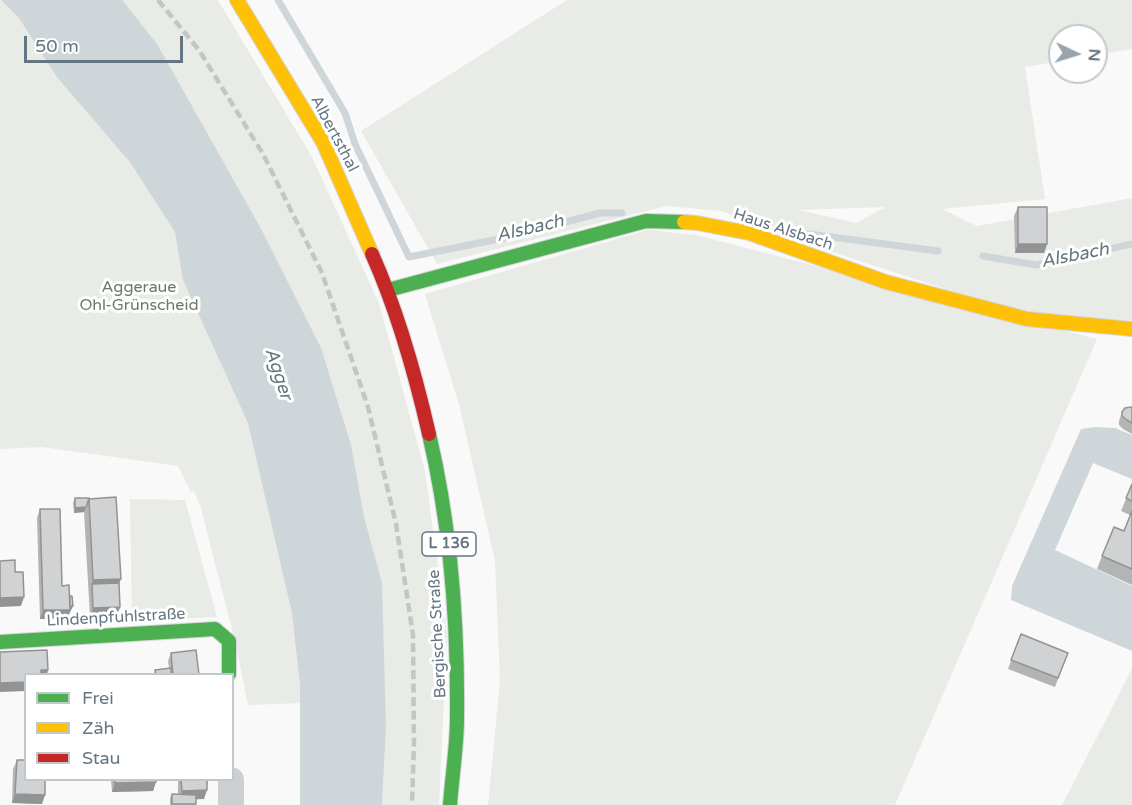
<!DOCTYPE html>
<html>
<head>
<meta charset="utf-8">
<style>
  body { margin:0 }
  #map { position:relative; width:1132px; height:805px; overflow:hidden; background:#f9f9f9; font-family:"Varela Round",sans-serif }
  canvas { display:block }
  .legend { position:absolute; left:24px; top:673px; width:210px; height:108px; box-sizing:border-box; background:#fff; border:2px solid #c1c8cd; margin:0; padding:8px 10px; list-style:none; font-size:18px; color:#657683 }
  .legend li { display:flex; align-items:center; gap:12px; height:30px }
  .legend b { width:30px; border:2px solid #c1c8cd }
  .north { position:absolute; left:1048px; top:24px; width:60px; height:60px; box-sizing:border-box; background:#fff; border:2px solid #c1c8cd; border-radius:50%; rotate:94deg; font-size:16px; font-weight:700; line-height:24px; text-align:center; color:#657683 }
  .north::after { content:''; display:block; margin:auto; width:21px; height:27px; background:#99a4ac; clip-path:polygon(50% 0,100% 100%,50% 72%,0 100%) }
  .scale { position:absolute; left:24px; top:36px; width:159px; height:27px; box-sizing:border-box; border:3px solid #657683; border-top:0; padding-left:8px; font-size:18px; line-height:21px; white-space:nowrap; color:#657683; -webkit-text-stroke:4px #fff; paint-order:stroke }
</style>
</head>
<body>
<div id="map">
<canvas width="1132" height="805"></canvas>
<ul class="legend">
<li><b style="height:8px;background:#4caf50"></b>Frei</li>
<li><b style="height:8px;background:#ffc107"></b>Zäh</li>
<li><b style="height:8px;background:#c62828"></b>Stau</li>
</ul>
<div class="north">N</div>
<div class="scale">50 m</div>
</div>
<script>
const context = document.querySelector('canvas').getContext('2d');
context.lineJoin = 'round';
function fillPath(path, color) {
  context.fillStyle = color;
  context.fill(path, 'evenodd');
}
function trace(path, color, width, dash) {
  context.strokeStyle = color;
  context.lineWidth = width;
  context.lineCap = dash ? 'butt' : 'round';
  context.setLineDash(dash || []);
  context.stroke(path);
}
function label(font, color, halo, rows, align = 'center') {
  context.font = font + ' "Varela Round",sans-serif';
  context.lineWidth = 6;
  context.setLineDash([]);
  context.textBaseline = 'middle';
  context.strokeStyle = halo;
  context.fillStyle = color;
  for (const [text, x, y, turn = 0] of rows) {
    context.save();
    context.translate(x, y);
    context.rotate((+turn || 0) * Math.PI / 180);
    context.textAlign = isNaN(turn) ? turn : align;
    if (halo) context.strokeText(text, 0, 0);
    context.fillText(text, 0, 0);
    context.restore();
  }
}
fillPath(new Path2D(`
  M0,0H218L312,157L379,303L425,471L447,634L439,805H382L386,728L384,700L248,705L236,645L200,505L194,491L191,492L178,466L42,447L0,449Z
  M567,0H1132V49L1096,55V36H1060V61L1025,67L1045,199L942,209L977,226L1132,198V321L1022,314L774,233L722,211L666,206L437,264L361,131ZM884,208L856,223L798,210L884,207Z
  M648,230L696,235L1097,339L895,805H488L500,682L495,561L460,408L425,294Z
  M130,499L185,500L217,617L132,621Z
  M1132,669V805H1062Z`), '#e8ebe6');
fillPath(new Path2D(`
  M1,0H122L157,44L260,227L321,348L351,445L364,517L382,583L386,728L382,805H300V684L292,613L248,423L183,280L175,232L130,162L57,77L19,18Z
  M1095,427L1115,428L1132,435V479L1093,463L1055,550L1132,586V651L1011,600L1012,586L1081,429Z`), '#ced6d9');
trace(new Path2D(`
  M278,0L345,113L355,144L409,257L509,237L600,213H622
  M786,231L938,251
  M983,256L1036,265L1132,244`), '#ced6d9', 7);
const fast = new Path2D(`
  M388,290L646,221L684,222
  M429,434C451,527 458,622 457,718C457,747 452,776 450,805
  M0,642L215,629L229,641V674`);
const slow = new Path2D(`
  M237,0L323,142L372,254
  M684,222L697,223L749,233L886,282L1027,319L1132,329`);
const jam = new Path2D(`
  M372,254C398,312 415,373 429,434`);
trace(fast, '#d5d6d7', 16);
trace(slow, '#d5d6d7', 16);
trace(jam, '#d5d6d7', 16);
trace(new Path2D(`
  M231,780V805`), '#cecfd0', 26);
trace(fast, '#4caf50', 14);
trace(slow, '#ffc107', 14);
trace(jam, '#c62828', 14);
trace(new Path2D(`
  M158,0L199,50L263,154L322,273L368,407L396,524L413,635L414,743L412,805`), '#c3c5c6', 4.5, [9, 4.5]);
fillPath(new Path2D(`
  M1018,207L1047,244L1044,253H1015L1014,216Z
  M1132,407V434L1123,429L1119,425V421L1122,412Z
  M1132,484V585L1097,569L1102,556L1124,531L1130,515L1121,511Z
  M75,498H89L119,583L120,607L117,616L90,617L84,512L74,513L73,503Z
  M40,509L62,586L70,596L73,606L67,618L40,619L37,518Z
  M1021,634L1068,653L1055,687L1008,669Z
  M171,653L199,675H154L155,670L169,668L168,661Z
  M17,760L42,804L12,803L13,769Z
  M111,780H156L153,791L112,792Z
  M178,780H208L204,799H196V805H170V798L172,794H178Z`), '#b3b5b5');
fillPath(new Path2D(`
  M1018,244H1047L1044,253H1015Z
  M86,507L84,512L74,513L75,508Z
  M121,579L116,592L92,584L93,580Z
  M24,597L21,606L0,607V598Z
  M69,606H73L67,618L40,619L43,610Z
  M120,607L117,616L90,617L93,608Z
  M41,670H48L47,675H40Z
  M26,682V691L0,692V683Z
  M156,782L153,791L112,792L115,783Z
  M207,790L204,799L178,800L182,791Z
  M15,794L45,795L42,804L12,803Z`), '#929394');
const building = new Path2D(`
  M1018,207H1047V244H1018Z
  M1132,407V423L1127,420L1122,416V412L1125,408Z
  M1132,484V501L1126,498Z
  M116,497L121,579L93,580L89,499Z
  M75,498H89L86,507L75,508Z
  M40,509H60L62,586L69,585L70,610H43Z
  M1132,511V569L1102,556L1114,527L1124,531Z
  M15,560V572H23L24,597L0,598V561Z
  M119,583L120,607L93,608L92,584Z
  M70,596H72L73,606H70Z
  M1021,634L1068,653L1058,678L1011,660Z
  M47,650L48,670H41V675H26V682L0,683V652Z
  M196,650L199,675H173L171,653Z
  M171,668V675H156L155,670Z
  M17,760H26V780H45V795L15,794Z
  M115,780H156V782L115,783Z
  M181,780H207V790L182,791Z
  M172,794L196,795V804H172Z`);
fillPath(building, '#d0d2d3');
trace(building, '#929394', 1.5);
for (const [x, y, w] of [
  [449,544,54]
]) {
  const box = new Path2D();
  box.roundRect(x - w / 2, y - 12, w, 24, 4.5);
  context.fillStyle = '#fff';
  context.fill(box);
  trace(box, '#657683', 1.5);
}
label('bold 15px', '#657683', null, [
  ["L 136",449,544]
]);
label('16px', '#657683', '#fff', [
  ["Albertsthal",334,134,62],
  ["Haus Alsbach",783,230,18],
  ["Lindenpfuhlstraße",116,618,-3],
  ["Bergische Straße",438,634,-93]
]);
label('16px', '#687a64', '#fff', [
  ["Aggeraue",139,288],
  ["Ohl-Grünscheid",139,306]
]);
label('italic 18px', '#60757c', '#fff', [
  ["Alsbach",530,229,-13],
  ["Alsbach",1075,256,-11],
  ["Agger",278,374,72]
]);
</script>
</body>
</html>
